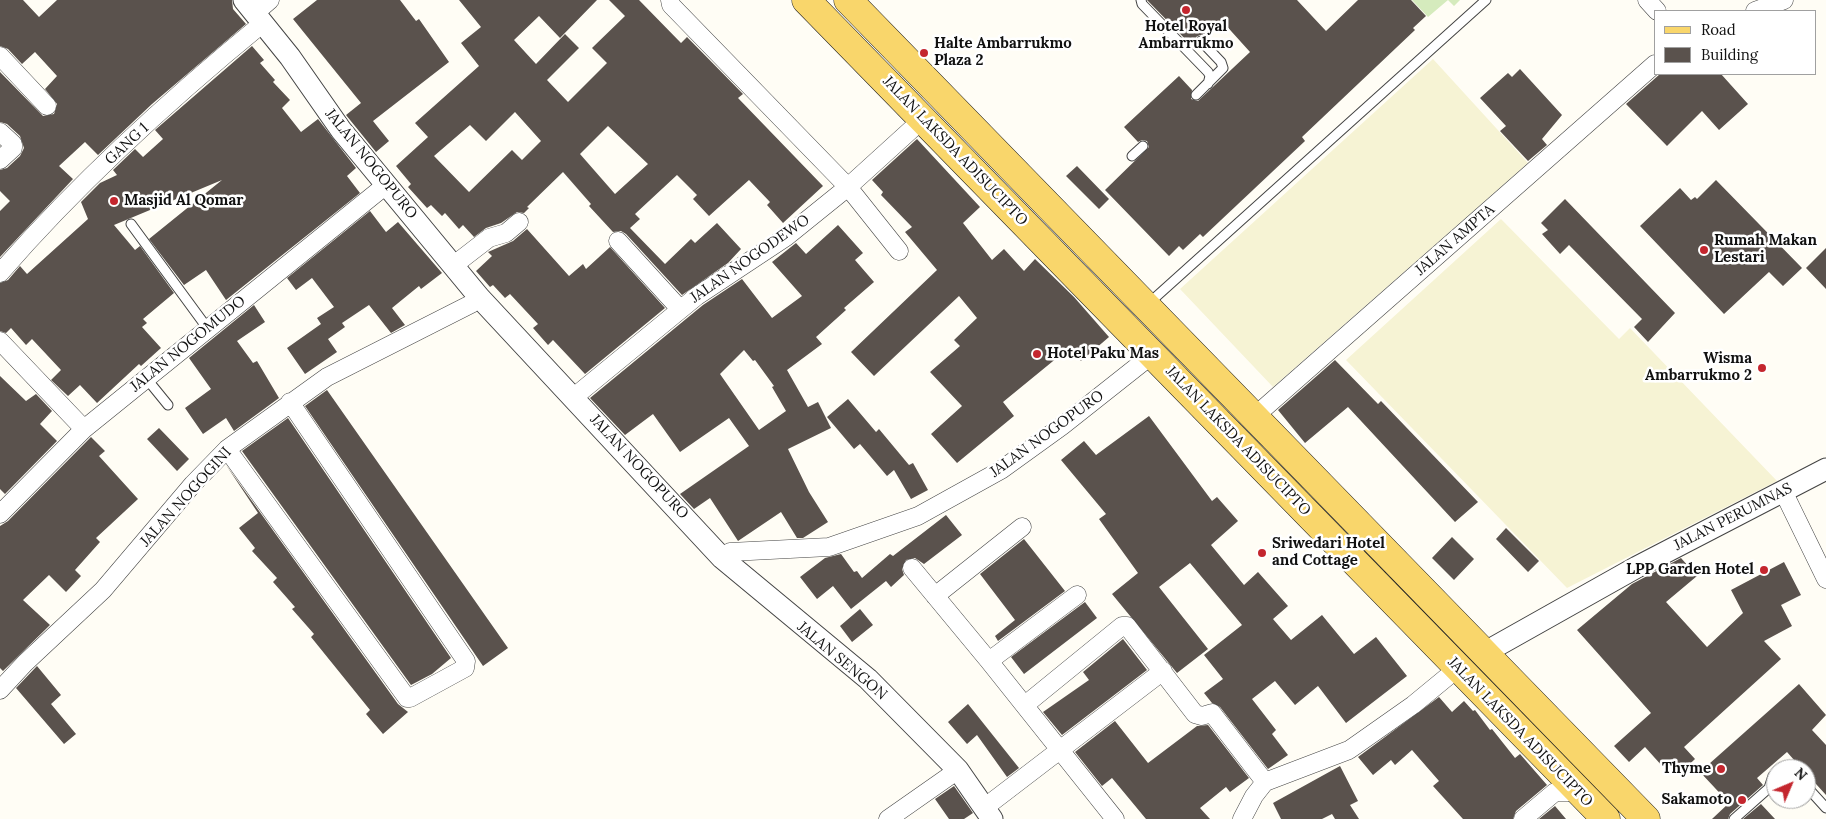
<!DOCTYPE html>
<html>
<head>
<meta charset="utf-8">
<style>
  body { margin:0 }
  #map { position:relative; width:1826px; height:819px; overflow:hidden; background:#fffdf5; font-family:Lora,serif }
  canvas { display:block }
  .legend { position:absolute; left:1654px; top:10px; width:162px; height:65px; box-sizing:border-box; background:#fff; border:1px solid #a0a0a0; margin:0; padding:6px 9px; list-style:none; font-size:15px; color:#111 }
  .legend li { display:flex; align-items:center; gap:10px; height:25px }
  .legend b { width:25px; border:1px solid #a0a0a0 }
  .north { position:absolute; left:1766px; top:759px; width:50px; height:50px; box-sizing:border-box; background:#fff; border:1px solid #a0a0a0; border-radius:50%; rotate:45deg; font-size:14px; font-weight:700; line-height:20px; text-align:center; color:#111 }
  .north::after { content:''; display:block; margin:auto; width:18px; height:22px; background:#c4262e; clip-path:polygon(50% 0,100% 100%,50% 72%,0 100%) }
</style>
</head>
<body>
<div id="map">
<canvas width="1826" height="819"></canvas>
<ul class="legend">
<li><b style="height:6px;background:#f9d66b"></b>Road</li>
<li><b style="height:14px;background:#5a524d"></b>Building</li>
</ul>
<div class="north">N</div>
</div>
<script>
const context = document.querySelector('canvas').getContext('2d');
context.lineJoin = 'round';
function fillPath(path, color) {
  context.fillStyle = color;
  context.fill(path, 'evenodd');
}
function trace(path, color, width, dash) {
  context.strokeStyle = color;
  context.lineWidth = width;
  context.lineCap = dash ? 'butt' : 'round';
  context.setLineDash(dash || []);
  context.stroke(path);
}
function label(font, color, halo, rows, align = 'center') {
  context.font = font + ' Lora,serif';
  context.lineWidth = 5;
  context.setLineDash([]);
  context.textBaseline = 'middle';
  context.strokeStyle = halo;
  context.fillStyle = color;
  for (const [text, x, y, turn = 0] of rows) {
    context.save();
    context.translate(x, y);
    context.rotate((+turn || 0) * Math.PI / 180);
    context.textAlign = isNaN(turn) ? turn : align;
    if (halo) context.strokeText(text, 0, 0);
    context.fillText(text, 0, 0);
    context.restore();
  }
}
fillPath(new Path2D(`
  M1433,59L1528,163L1273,387L1180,289Z
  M1501,219L1619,339L1630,328L1777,481L1567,588L1346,360Z`), '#f6f3d4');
fillPath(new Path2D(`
  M1412,0H1460L1454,6L1448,0L1428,17Z`), '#d5ebbd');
fillPath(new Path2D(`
  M0,0H23L39,17L57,0H232L233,9L246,24L152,104L98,155L85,142L59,166L73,179L0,257V211L10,201L0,191V170L7,168L20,156L24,148L20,136L7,124L0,122V72L43,116L54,114L57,104L45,89L57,76L35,52L22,64L8,49L0,46Z
  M317,0H400L416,21L419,19L449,62L373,121L389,141L376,152L346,115L361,103L293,19Z
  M459,0H597L560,38L539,16L514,40L536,64L565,34L579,48L547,80L568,102L607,63L592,48L625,16L609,0H639L681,43L687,37L743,94L738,98L823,186L783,223L767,205L770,202L749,180L709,216L693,199L697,195L677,175L635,214L640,219L630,228L665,264L691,239L695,243L717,223L741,249L728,263L682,295L626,234L621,231L613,232L589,206L591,204L563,172L527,207L529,208L524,213L517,212L501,223L486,228L474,237L463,225L459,229L445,213L442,216L431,205L427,208L408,187L411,184L396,166L428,137L415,123L479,66L461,43L481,27ZM515,112L541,141L522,160L512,150L469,192L434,156L470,125L486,141ZM608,126L648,164L615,194L580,154Z
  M1147,0H1297L1326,31L1358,0H1411L1426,16L1413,28L1415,30L1302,137L1305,141L1203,237L1200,234L1183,250L1179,246L1169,256L1105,190L1149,147L1147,141L1142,140L1138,142L1124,127L1179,76L1192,90L1191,99L1198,101L1250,52L1222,21L1206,37L1200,35L1196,37L1197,45L1194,48Z
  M252,46L264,60L260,63L275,80L273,82L290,100L282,108L301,132L318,119L356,168L347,176L360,193L226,300L206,270L184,285L149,239L222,180L114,225L135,250L140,246L174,293L143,319L147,323L142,327L161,348L141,366L139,364L97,403L80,385L68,396L51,380L61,370L32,339L26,345L11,328L6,333L0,331V283L8,280L20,266L27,274L88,219L81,202L100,183L117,175L113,170L135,149L143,157L163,139L155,130Z
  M1520,69L1562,115L1542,139L1547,145L1528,161L1500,131L1506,126L1480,98L1508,73L1512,77Z
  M1660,74H1721L1748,104L1719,130L1702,111L1667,146L1626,104Z
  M917,139L980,207L963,223L992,260L1004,249L1024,271L1035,259L1074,297L1109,337L1081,361L1069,348L1003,402L1014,416L957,463L931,434L962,406L930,372L960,346L954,340L977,318L959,296L874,376L851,352L937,270L905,232L912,227L881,195L883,192L872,180Z
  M1077,166L1109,199L1099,209L1066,176Z
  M1716,180L1802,268L1783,286L1769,272L1724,314L1640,226L1680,188L1691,200L1695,197L1697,199Z
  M1565,199L1675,313L1648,342L1634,327L1642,319L1569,245L1560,254L1542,234L1548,230L1541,223Z
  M370,211L386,232L398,222L442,273L421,289L419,286L392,308L405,325L391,333L369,305L342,323L345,327L328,339L337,352L305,374L287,348L321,324L317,318L334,307L312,278L296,290L287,278Z
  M838,225L863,253L855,260L874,282L844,308L846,310L816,337L822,344L787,370L808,407L818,402L831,428L788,449L809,492L828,522L803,538H797L781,512L738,541L710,498L694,509L680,494L749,446L729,418L680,452L653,414L625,435L590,398L703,305L742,279L772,318L802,296L772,262L796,243L806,254ZM744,350L753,361L755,360L774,386L772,387L786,411L759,430L720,374Z
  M527,229L569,276L583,264L586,269L610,247L665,308L585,374L553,340L548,345L533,328L538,324L510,294L505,298L493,285L490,287L476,271L492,256L488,252L513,241Z
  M1826,248V289L1806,268Z
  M254,305L265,322L237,341L253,363L257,361L279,398L234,431L226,418L203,434L185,408L211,389L189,358Z
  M1335,360L1378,404L1381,401L1478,502L1455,522L1348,407L1305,443L1278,410Z
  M0,376L26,401L36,394L52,411L40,424L57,441L5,494L0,489Z
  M327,390L508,648L483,666L305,406Z
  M848,399L876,432L879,429L909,465L913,463L928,490L911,499L894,470L887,476L860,444L854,449L827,417Z
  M1149,416L1212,501L1217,497L1238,521L1211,545L1244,585L1258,572L1288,606L1273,619L1291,640L1322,615L1354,654L1376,637L1407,676L1346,723L1318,686L1295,705L1275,681L1252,699L1276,730L1272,734L1288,755L1268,769L1220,707L1212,703L1204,693L1223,679L1204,655L1242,625L1190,563L1159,587L1208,649L1177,673L1112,594L1138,573L1099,519L1106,514L1061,460L1084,441L1096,455Z
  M288,418L451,658L432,674L411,685L242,451Z
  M159,428L189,459L177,471L147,439Z
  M91,437L105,451L99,456L138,499L96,538L100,542L75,570L81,576L66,592L49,575L23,600L50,625L3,671L0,668V526L8,521Z
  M226,465L398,704L408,712L383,734L366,714L370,710L311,637L314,634L292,609L295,607L273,582L277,578L252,551L255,548L239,528L258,513Z
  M946,515L962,535L924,564L915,558L906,560L902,569L904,575L891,587L886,581L851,609L833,586L817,599L800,577L825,558L841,554L854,572L857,571L862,578L890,554L893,556Z
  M1506,528L1539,561L1528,572L1496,539Z
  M1452,537L1474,559L1454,580L1432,558Z
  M1024,539L1065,591L998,641L995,636L1015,620L980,574Z
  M1681,558L1697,576L1666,602L1707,647L1743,613L1731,590L1784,562L1801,595L1781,605L1792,626L1764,641L1781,659L1684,747L1695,759L1678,775L1667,763L1663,767L1645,747L1629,762L1614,746L1651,713L1577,630L1632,584Z
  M1085,602L1097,618L1024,674L1011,657Z
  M860,609L873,625L852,642L840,626Z
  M1123,639L1147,670L1062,735L1043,712L1089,680L1083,672Z
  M37,666L61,695L51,704L76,734L64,744L16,688Z
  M1799,684L1826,715L1812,730L1826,745V795L1806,773V769H1802L1787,752L1757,778L1763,785L1730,814L1728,819H1712L1729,803L1700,772Z
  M1439,697L1452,712L1464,701L1473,711L1475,710L1490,730L1492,729L1515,758L1520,754L1547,785L1516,811L1513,819H1463L1433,786L1439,781L1412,750L1395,765L1391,760L1373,775L1358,757Z
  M968,704L1019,768L1007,777L977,735L967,744L948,722Z
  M1115,721L1148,763L1197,726L1208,725L1249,778L1230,792L1226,787L1200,808L1210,819H1146L1112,778L1102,786L1075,752Z
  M1340,766L1358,801L1350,805L1359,819H1335L1332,814L1322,819H1281L1273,803Z
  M954,786L973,813L964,819H949L935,799Z
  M1761,804L1775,819H1743Z
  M1555,806L1566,819H1539Z`), '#5a524d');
const service = new Path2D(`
  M1141,0L1142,4L1208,72L1210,76L1208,84
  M1196,95L1223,68L1221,62L1201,41
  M1132,156L1143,146
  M131,224L208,329
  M1148,304L1486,0
  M146,378L168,405
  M1806,786L1826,808
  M1734,819L1769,788L1773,776L1776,774`);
const minor = new Path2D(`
  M670,0L671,5L848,187L899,251
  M1647,0L1657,11
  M1755,11L1784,0
  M255,13L270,0
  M0,56L47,106
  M0,132L13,144V148L0,160
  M618,241L680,309
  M454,265L489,238L506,233L519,222
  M0,273C79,182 169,100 263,23
  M0,341L84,429
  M574,397L697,296L786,237L848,187L924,118
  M1255,416L1655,64
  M227,449L407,698H410L465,668L466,661L290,402
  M1783,491L1826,579
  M0,514L84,429L386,185
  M722,558L730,552L829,547L918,516L1001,470L1062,426L1153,354
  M912,568L989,661L1115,819
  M935,596L1022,527
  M989,661L1077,595
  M0,690L25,663L103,590L193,484L227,449L327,377L471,304L479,297
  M1025,705L1122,626H1127L1195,714L1202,716L1212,713L1265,782
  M984,808L1163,671
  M888,819L958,770
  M1242,819L1254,796L1265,782L1349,750L1413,705L1458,668
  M1523,819L1555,792H1579`);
const tertiary = new Path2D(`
  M244,0L290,57L341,130L479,297L722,558L868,679L958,770L992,819
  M1484,653L1637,567L1826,469`);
const primary = new Path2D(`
  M806,0L1606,819
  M848,0L1646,819`);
trace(service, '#444', 11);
trace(minor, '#444', 19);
trace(tertiary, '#444', 23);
trace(primary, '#222', 29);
trace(service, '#fff', 9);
trace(minor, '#fff', 18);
trace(tertiary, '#fff', 21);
trace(primary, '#f9d66b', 28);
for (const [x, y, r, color] of [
  [1186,10,5,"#c4262e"],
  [924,53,5,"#c4262e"],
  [114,201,5,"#c4262e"],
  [1704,250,5,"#c4262e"],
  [1037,354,5,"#c4262e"],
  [1762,368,5,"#c4262e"],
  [1262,553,5,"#c4262e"],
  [1764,570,5,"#c4262e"],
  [1721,769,5,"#c4262e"],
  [1742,800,5,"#c4262e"]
]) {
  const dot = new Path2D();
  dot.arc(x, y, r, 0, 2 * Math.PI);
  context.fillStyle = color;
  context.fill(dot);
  trace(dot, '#fff', 2);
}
label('bold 15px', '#111', '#fff', [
  ["Hotel Royal",1186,27,"center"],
  ["Ambarrukmo",1186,44,"center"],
  ["Halte Ambarrukmo",934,44],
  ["Plaza 2",934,61],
  ["Masjid Al Qomar",124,201],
  ["Rumah Makan",1714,241],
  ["Lestari",1714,258],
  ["Hotel Paku Mas",1047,354],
  ["Wisma",1752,359,"right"],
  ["Ambarrukmo 2",1752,376,"right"],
  ["Sriwedari Hotel",1272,544],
  ["and Cottage",1272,561],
  ["LPP Garden Hotel",1754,570,"right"],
  ["Thyme",1711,769,"right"],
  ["Sakamoto",1732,800,"right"]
], 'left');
label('15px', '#111', '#fff', [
  ["GANG 1",127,144,-43],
  ["JALAN LAKSDA ADISUCIPTO",955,151,46],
  ["JALAN NOGOPURO",371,164,51],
  ["JALAN AMPTA",1455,240,-41],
  ["JALAN NOGODEWO",750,259,-35],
  ["JALAN NOGOMUDO",188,344,-39],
  ["JALAN NOGOPURO",1047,434,-36],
  ["JALAN LAKSDA ADISUCIPTO",1238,441,46],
  ["JALAN NOGOPURO",639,467,47],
  ["JALAN NOGOGINI",186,497,-48],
  ["JALAN PERUMNAS",1733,517,-27],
  ["JALAN SENGON",842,661,40],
  ["JALAN LAKSDA ADISUCIPTO",1520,732,46]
]);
</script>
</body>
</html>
